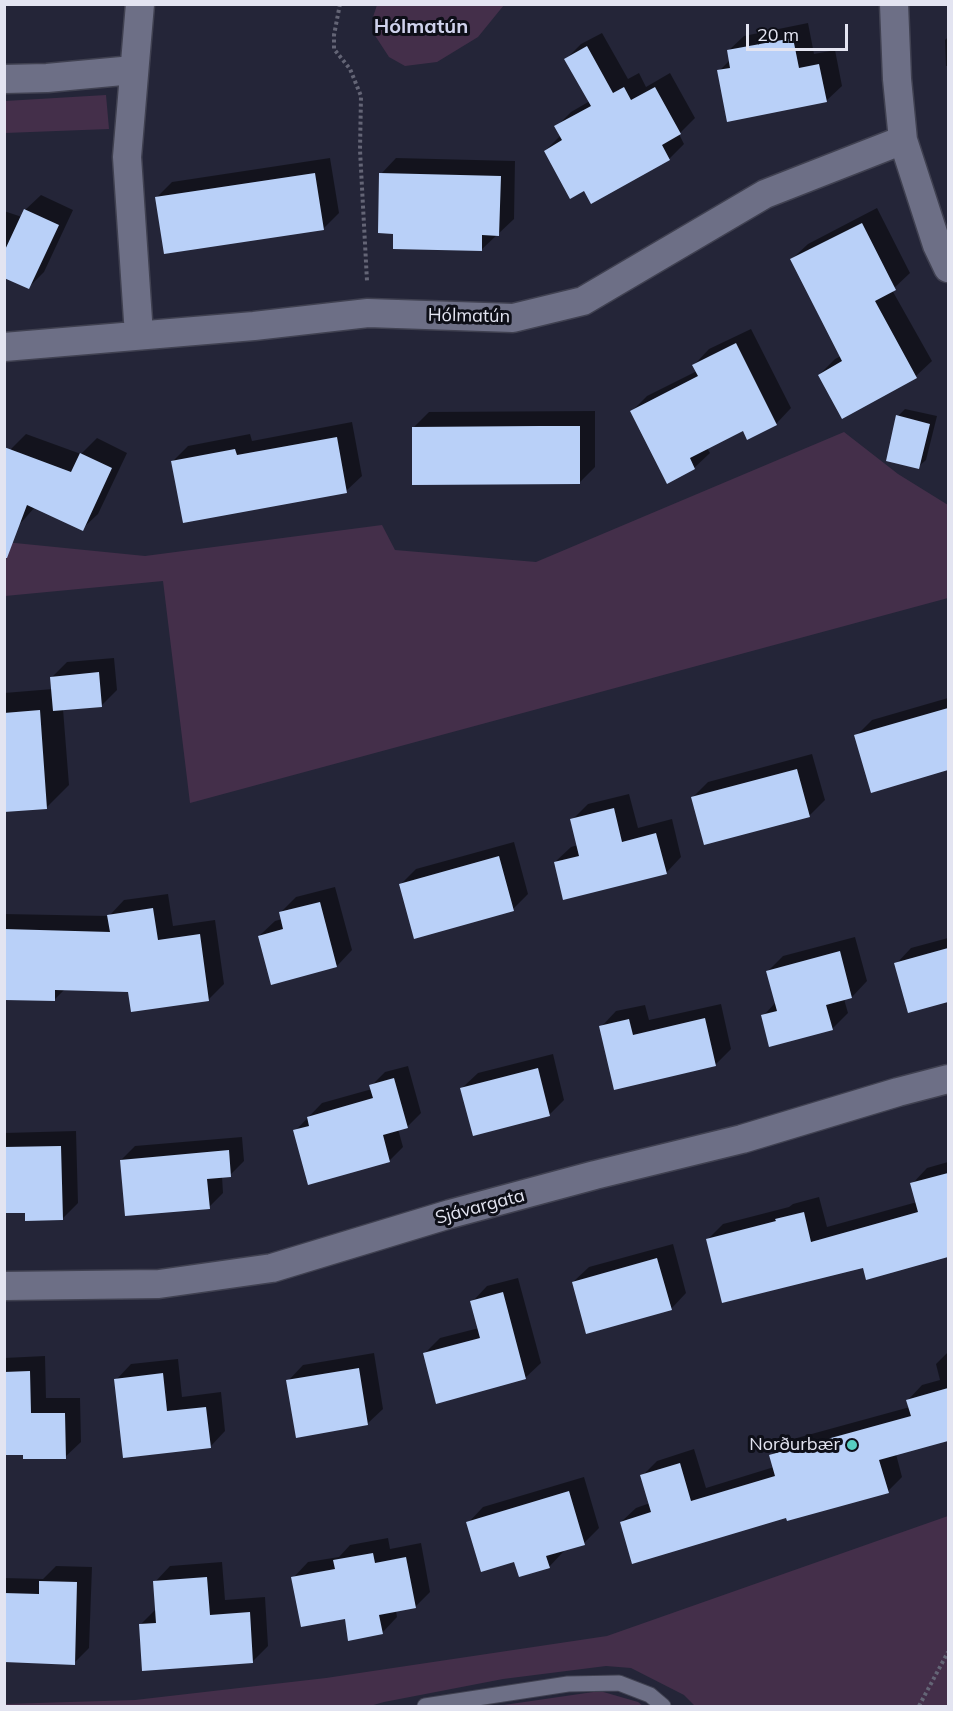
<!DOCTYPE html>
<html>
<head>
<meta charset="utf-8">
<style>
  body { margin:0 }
  #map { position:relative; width:953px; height:1711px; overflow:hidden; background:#242538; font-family:Mulish,sans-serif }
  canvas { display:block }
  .frame { position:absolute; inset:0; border:6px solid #e3e4f1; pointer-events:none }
  .scale { position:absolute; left:746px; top:24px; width:102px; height:27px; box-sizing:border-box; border:3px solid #e3e4f1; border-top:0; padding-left:8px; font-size:18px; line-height:21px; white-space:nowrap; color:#e3e4f1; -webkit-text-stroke:4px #0e0f18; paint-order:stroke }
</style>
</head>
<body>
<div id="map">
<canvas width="953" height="1711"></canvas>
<div class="frame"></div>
<div class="scale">20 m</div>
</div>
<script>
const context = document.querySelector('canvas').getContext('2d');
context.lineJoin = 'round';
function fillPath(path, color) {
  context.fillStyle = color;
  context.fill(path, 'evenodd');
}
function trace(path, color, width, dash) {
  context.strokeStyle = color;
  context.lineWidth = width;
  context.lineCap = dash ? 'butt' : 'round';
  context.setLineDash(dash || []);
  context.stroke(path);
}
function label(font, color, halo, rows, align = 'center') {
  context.font = font + ' Mulish,sans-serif';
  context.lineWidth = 6;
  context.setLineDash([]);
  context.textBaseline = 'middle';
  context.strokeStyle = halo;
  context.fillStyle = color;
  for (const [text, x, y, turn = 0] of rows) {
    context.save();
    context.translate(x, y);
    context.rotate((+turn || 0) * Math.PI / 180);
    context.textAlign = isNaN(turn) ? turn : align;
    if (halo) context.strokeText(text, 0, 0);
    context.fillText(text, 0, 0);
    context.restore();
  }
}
fillPath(new Path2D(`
  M377,5V4L504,5L478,37L437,62L405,66L389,57L374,34L373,17Z
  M106,95L109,129L5,133V101Z
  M844,432L898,474L948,505V598L190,803L163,581L5,596V542L145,556L382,525L395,550L536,562Z
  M948,1516V1706H695L684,1695L631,1668L606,1666L503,1679L384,1702L370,1706H5V1704L135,1700L326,1678L607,1636Z
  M600,1691L638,1702L643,1706H497Z`), '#442f4a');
fillPath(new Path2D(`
  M808,23L814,54L835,50L842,86L826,101L719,71L730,60L728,51L744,36Z
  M602,33L628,79L639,73L646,87L670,73L695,118L679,134L684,144L669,159L584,189L545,151L561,135L556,127L571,112L590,101L566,59L581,44Z
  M948,37V66H946L945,40Z
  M330,158L339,213L323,229L157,197L172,182Z
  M396,158L515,161L514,219L481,250L395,232L381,174Z
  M41,195L73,210L44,272L28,288L4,277V211L22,217L25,210Z
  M877,208L910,273L892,290L932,361L916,376L819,375L835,359L841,356L792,259L808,244Z
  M751,329L791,408L776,424L743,429L707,448L710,453L694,468L632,411L647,396L697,371L694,365L709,349Z
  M905,409L937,416L926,460L918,467L898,416Z
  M595,411V467L580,482L413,428L429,412Z
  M352,422L362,476L346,491L173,461L188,446L250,434L252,441Z
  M26,434L81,454L97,438L127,453L98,514L82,529L35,507L19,525L10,450Z
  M114,658L117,690L101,706L63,709L69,785L47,807L4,810V693L53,689L52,677L67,662Z
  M948,698V769L872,791L856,736L872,720Z
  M812,754L825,800L809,816L692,798L708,782Z
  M629,794L638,828L672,819L681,857L666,873L555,862L571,847L578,845L572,820L588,804Z
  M514,842L528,894L513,909L400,885L416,869Z
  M335,887L352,950L337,966L259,936L275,921L282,919L280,913L296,897Z
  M168,894L173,926L215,920L224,984L208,1000L129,990L65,989L54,1000L4,999V914L109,916L124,900Z
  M855,937L867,981L852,997L844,999L848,1013L832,1029L763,1016L776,1002L768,971L783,956Z
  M948,938V1000L909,1011L896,964L911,948Z
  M721,1004L731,1049L716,1064L601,1027L616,1011L645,1005L649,1020Z
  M553,1054L564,1100L549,1115L462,1088L478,1073Z
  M408,1066L421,1113L407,1127L398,1129L403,1147L389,1161L295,1131L322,1103L372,1089L371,1086L385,1072Z
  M76,1131L78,1203L63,1218L26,1211H4V1133Z
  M242,1137L244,1161L230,1175L222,1176L223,1193L209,1207L121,1160L135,1146Z
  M948,1162V1255L867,1278L864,1266L708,1239L723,1224L789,1207L793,1204L819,1197L827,1227L917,1202L912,1184L927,1168Z
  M673,1244L686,1293L671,1309L573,1282L589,1267Z
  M518,1278L541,1363L525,1378L424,1354L440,1338L479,1328L472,1302L487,1286Z
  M948,1352V1439L896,1454L902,1477L888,1491L788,1516L621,1522L636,1508L650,1503L642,1476L657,1461L694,1449L706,1488L774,1467L771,1456L786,1441L910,1407L908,1400L922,1385L940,1380L936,1364Z
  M374,1353L383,1409L367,1424L288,1381L303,1365Z
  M45,1356L46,1398H80L81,1442L65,1457L25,1453L4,1454V1358Z
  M178,1359L182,1397L221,1392L225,1431L210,1447L116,1380L131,1364Z
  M584,1477L599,1528L584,1543L564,1549V1551L549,1567L515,1560L468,1523L483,1507Z
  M388,1538L390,1549L421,1543L430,1592L415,1607L396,1611L397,1617L382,1633L346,1617L293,1578L308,1562L339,1557L350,1545Z
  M222,1562L225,1600L265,1597L268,1646L253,1661L140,1625L156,1609L155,1582L170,1566Z
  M56,1566L92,1567L89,1648L74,1663L4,1661V1578L43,1579Z`), '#0007');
fillPath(new Path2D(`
  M793,38L799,68L819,64L827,102L727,122L717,70L730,68L727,50Z
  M587,46L613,93L624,87L631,100L655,87L681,134L662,145L670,160L591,204L584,191L570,199L544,151L562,140L554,126L591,106L564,59Z
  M315,173L324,230L164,254L155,197Z
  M379,173L501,176L499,236L482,235V251L393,249V234L378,233Z
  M24,209L59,225L29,289L4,278V252Z
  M862,223L896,290L875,301L917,378L842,419L818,375L842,361L790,259Z
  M736,343L777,425L747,440L743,431L690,458L695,469L667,484L630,411L698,376L692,365Z
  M896,415L930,424L919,469L886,461Z
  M539,426H580V484L412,485V427Z
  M337,437L347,493L183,523L171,461L235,449L237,455Z
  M4,447L71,472L80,453L112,468L83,531L27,505L7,558H4Z
  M99,672L102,707L53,711L50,677Z
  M948,708V770L871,793L854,735Z
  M40,710L47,809L4,812V713Z
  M797,769L810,817L704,845L691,797Z
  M614,808L622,842L656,833L667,874L563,900L554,862L579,856L570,819Z
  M499,856L514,911L414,939L399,884Z
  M320,902L337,967L271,985L258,936L283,929L279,912Z
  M153,908L158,940L200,934L209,1001L131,1012L128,992L55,990V1001L4,1000V929L110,932L107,915Z
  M948,948V1002L908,1013L894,963Z
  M840,951L852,998L826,1005L833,1030L769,1047L761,1015L777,1011L766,971Z
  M705,1018L716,1066L614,1090L599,1026L629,1019L633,1035Z
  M538,1068L550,1116L473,1136L460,1088Z
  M394,1078L408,1128L383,1135L390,1162L308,1185L293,1130L309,1126L307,1117L373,1098L369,1085Z
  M61,1146L63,1220L25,1221V1213H4V1147Z
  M229,1150L231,1177L207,1179L210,1209L125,1216L120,1160Z
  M948,1173V1257L866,1280L863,1268L722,1303L706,1239L776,1221L775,1219L804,1212L811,1242L918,1212L910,1183Z
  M657,1258L672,1310L586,1334L572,1282Z
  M503,1292L526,1379L436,1404L423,1353L480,1338L470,1301Z
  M359,1368L368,1425L296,1438L286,1380Z
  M30,1371L31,1413H65L66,1459H23V1455H4V1372Z
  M163,1373L167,1411L206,1407L211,1448L123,1458L114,1379Z
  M948,1388V1441L879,1460L889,1493L787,1521L786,1518L632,1564L620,1522L651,1512L640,1475L680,1463L691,1501L775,1476L769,1455L911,1416L906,1400Z
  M569,1491L585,1545L546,1556L550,1568L519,1577L514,1562L481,1572L466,1522Z
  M373,1553L375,1563L406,1557L416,1608L379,1615L383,1634L348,1641L345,1619L301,1627L291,1577L335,1569L333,1560Z
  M207,1577L210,1615L250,1612L253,1663L142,1671L139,1624L156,1623L153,1581Z
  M39,1581L77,1582L75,1665L4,1662V1593L39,1594Z`), '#b9d0f8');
const lane = new Path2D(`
  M425,1706L568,1684L619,1683L650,1695L663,1706`);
const street = new Path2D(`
  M894,4L897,79L903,140L937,245L948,268
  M4,79L47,78L133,70
  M139,335L127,157L140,4
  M4,347L254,326L368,313L513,318L583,301L765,194L903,140
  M4,1286L159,1284L272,1268L450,1214L595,1175L742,1139L898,1092L948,1079`);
trace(lane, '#404151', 17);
trace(street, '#404151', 31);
trace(new Path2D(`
  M340,4L334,35V49L350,69L361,96L360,150L367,281
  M919,1706L948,1652`), '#646576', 4, [3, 3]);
trace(lane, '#6d6f86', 15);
trace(street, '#6d6f86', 28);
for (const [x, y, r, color] of [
  [852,1445,6,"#57cec1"]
]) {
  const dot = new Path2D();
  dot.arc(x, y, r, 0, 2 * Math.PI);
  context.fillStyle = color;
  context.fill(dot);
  trace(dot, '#0e0f18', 2);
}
label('18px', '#e3e4f1', '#0e0f18', [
  ["Hólmatún",469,316,1],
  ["Sjávargata",480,1207,-15]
]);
label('18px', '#e3e4f1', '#0e0f18', [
  ["Norðurbær",840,1445]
], 'right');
label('bold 20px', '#cfd2ec', '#0e0f18', [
  ["Hólmatún",421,27]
]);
</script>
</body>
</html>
